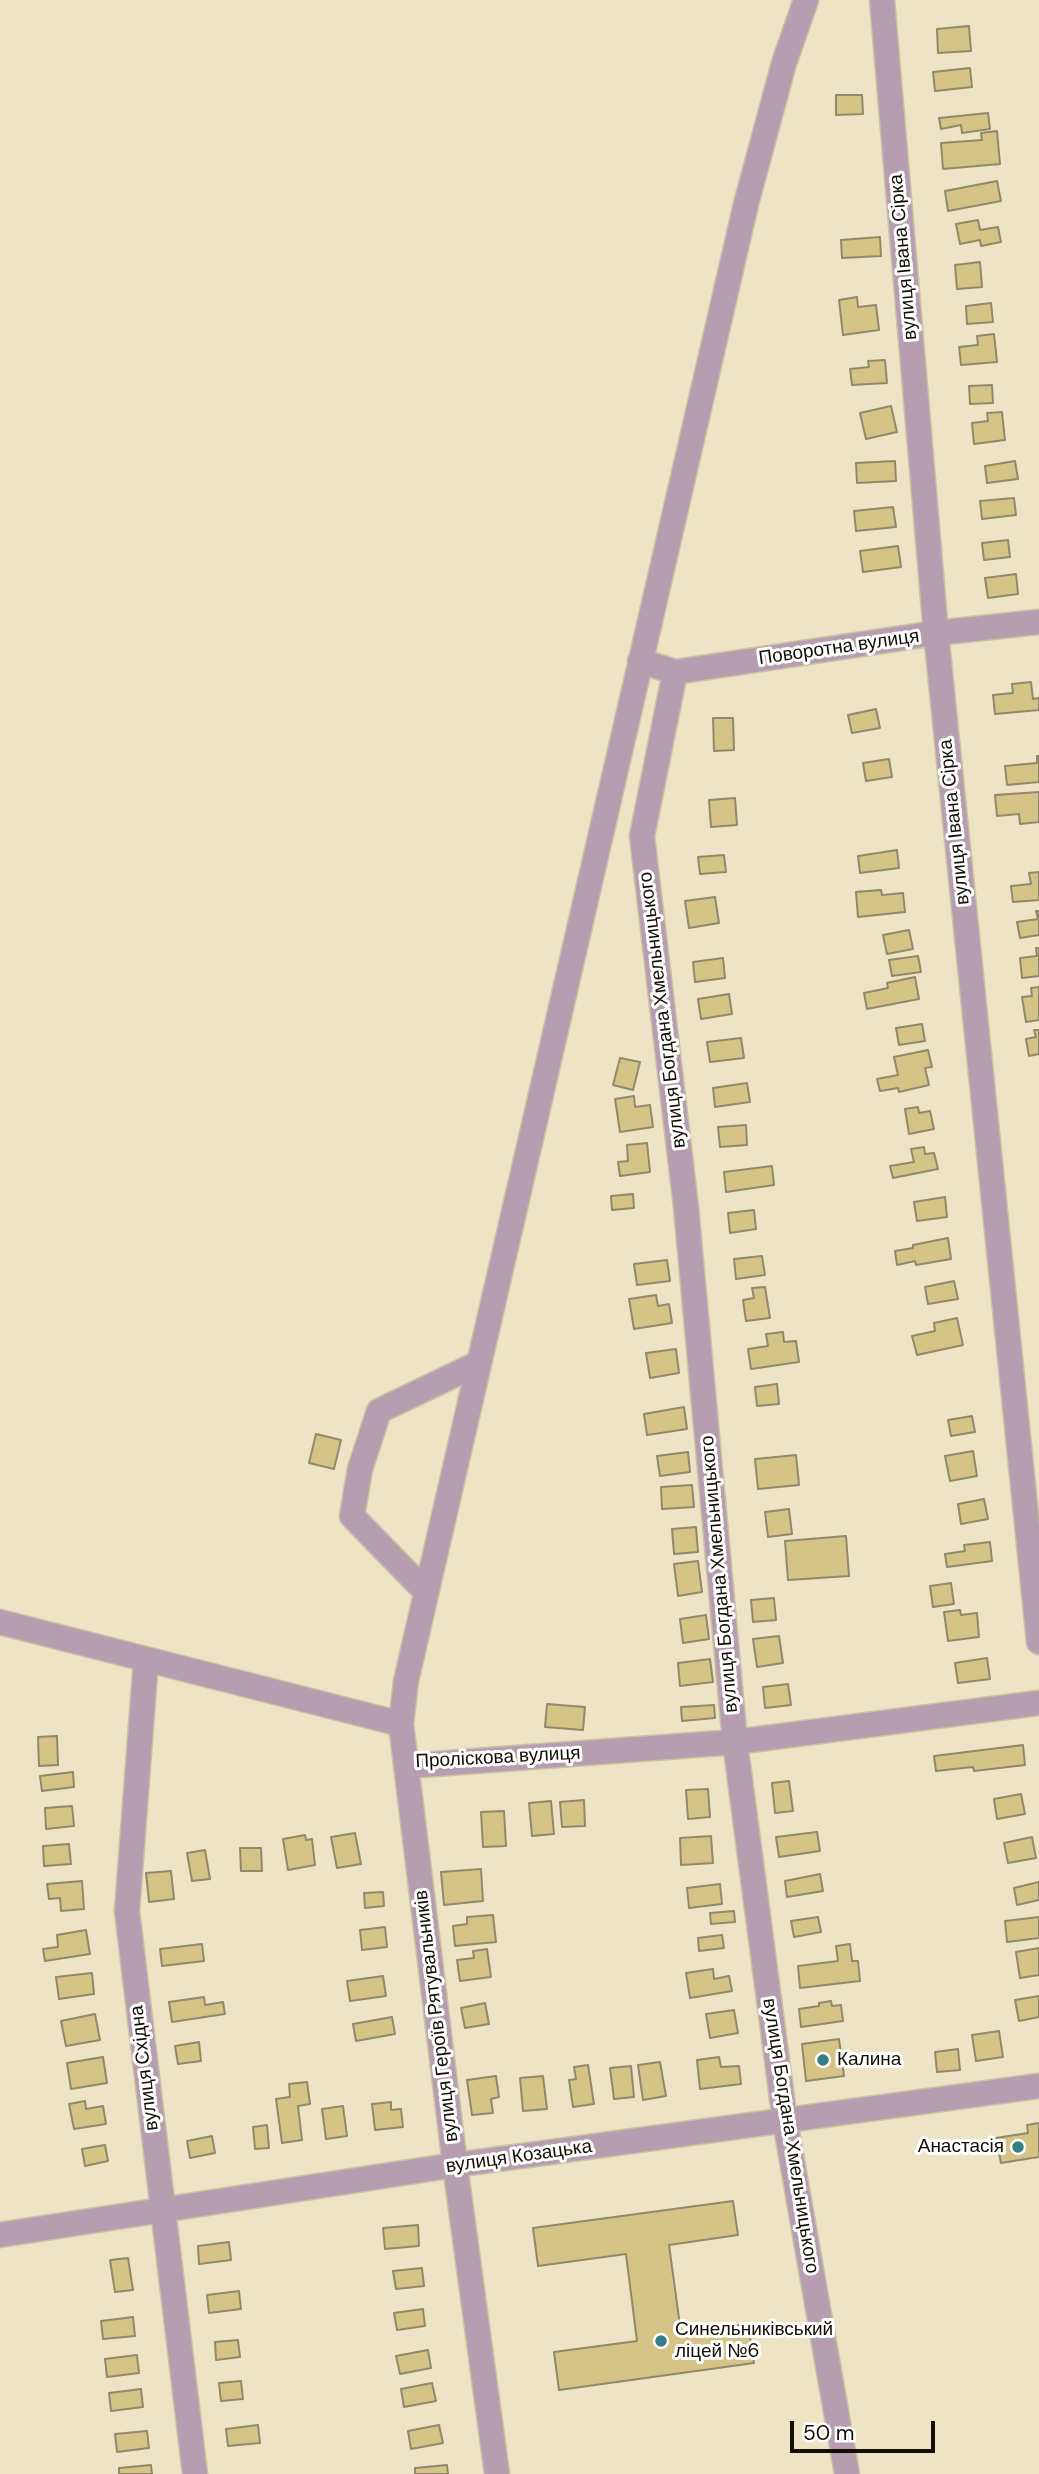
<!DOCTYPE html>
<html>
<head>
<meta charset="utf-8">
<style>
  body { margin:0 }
  #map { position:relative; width:1039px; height:2474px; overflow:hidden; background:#ece4c4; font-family:"DM Sans",sans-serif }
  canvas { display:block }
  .scale { position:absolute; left:790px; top:2421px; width:145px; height:32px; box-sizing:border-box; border:4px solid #120f05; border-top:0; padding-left:9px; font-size:21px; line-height:24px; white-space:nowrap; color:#120f05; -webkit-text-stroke:5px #fff; paint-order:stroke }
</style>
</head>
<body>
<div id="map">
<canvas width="1039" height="2474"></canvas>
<div class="scale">50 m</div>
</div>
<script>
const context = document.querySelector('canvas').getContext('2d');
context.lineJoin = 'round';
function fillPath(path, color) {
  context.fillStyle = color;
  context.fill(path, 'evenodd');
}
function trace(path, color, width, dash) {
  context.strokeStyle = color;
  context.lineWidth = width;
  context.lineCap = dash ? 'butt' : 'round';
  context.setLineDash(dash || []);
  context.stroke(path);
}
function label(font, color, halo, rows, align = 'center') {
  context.font = font + ' "DM Sans",sans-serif';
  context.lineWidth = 6;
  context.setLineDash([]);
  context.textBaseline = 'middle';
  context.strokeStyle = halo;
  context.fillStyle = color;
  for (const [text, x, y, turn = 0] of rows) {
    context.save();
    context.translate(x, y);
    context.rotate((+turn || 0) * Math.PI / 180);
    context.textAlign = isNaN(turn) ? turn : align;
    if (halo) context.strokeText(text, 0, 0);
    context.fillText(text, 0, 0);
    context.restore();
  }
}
const building = new Path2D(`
  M969,26L971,51L938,53L937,29Z
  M970,68L972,87L935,91L933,72Z
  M836,95H862L863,114L836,115Z
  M988,113L990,129L962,133L961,125L941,129L939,118Z
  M997,131L1000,164L943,169L941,143L982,140L981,133Z
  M997,181L1001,201L948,211L945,191Z
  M978,220L980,230L998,227L1001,242L981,246L980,240L960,244L956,224Z
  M880,237L881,256L842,258L841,240Z
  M980,262L982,287L957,289L955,265Z
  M857,297L858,307L876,305L879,330L843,335L839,300Z
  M991,303L993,322L967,324L966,306Z
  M994,334L997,362L961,365L959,347L978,345L977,336Z
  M885,360L887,383L852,385L850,369L869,367L868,361Z
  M992,385L993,403L970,404L969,386Z
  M891,406L897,432L866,439L860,413Z
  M1002,412L1005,440L974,444L972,423L988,421L987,413Z
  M895,461L896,481L857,483L856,463Z
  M1015,461L1018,479L987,483L985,466Z
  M1014,498L1016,515L982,519L980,501Z
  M893,507L896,527L856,531L854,511Z
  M1008,540L1010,557L984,560L982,543Z
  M898,546L901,567L863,572L860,551Z
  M1016,574L1018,594L988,598L985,578Z
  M1031,682L1033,699L1039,698V710L995,714L993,695L1013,693L1012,684Z
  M876,709L880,728L852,733L848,715Z
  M713,718H733L734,750L714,751Z
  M1037,756H1039V782L1007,785L1005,766L1037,763Z
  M889,759L892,777L866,781L863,763Z
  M1039,792V822L1020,824L1019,814L997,816L995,795Z
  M735,798L737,825L711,827L709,800Z
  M897,850L899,868L860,873L858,856Z
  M724,855L726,872L700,874L698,857Z
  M1039,872V900L1013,902L1011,886L1031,884L1029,873Z
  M881,890L882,895L903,893L905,912L858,917L856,892Z
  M715,897L719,923L689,928L685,901Z
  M1036,911H1039V935L1020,938L1017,922L1038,919Z
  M909,930L913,949L887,954L883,935Z
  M1036,948H1039V976L1022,978L1020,958L1037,956Z
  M918,956L921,972L892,976L889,960Z
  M723,958L725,978L695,982L693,962Z
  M915,977L919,999L867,1009L864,993L888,988L887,983Z
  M1039,987V1020L1026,1022L1022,997L1032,996L1031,988Z
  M729,994L732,1014L701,1019L698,999Z
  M922,1024L925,1041L899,1045L896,1028Z
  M1034,1030H1039V1054L1029,1056L1026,1039L1036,1037Z
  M741,1038L744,1058L710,1062L707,1042Z
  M928,1050L932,1067L925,1068L929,1085L899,1092L898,1088L880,1091L877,1079L898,1075L894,1057Z
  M620,1058L640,1062L633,1090L613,1085Z
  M747,1083L750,1102L715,1107L713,1088Z
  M634,1096L635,1107L650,1105L653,1127L620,1132L615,1099Z
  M918,1107L919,1113L930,1111L934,1129L909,1134L905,1109Z
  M746,1125L747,1145L720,1147L718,1127Z
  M647,1143L650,1172L620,1176L618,1162L628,1161L627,1145Z
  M924,1147L925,1154L934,1153L938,1169L893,1178L890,1166L914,1162L911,1149Z
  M772,1166L774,1185L726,1192L724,1172Z
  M633,1194L634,1208L612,1210L611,1196Z
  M945,1197L947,1217L917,1221L914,1202Z
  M754,1210L756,1229L730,1233L728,1213Z
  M948,1238L951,1259L916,1265L915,1261L897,1265L895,1251L913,1248V1245Z
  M762,1256L765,1275L736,1279L734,1259Z
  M667,1260L670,1281L637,1285L634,1264Z
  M954,1281L958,1299L928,1304L925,1287Z
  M765,1287L770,1318L746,1321L743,1300L754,1298L752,1288Z
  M656,1295L658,1306L669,1304L672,1323L634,1329L629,1299Z
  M957,1318L963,1345L917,1355L912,1336L935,1331L934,1323Z
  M783,1332L784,1342L796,1341L799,1362L751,1369L748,1349L768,1346L766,1334Z
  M676,1349L679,1373L650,1378L646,1353Z
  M777,1384L779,1404L757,1406L755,1387Z
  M684,1407L687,1429L647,1435L644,1414Z
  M972,1416L975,1432L951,1436L948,1420Z
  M316,1434L341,1440L334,1469L309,1463Z
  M973,1451L977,1476L950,1481L945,1456Z
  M688,1452L690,1472L660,1476L657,1456Z
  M796,1455L799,1485L758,1489L755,1459Z
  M692,1485L694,1507L662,1509L661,1487Z
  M984,1499L988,1519L961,1524L958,1504Z
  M789,1509L792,1534L768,1537L765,1512Z
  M696,1527L698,1552L674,1554L672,1529Z
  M846,1536L849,1576L788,1580L785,1541Z
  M990,1542L992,1561L947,1567L945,1554L965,1551L964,1545Z
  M698,1561L702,1592L678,1596L674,1564Z
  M951,1583L954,1604L933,1607L930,1586Z
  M774,1598L776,1620L753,1622L751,1600Z
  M960,1610L961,1615L977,1613L979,1637L948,1641L944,1612Z
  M706,1615L709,1639L683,1643L680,1619Z
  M779,1636L783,1663L757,1667L753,1639Z
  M987,1658L990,1679L958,1683L955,1663Z
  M710,1659L713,1682L680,1686L678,1663Z
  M788,1684L791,1705L765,1708L763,1687Z
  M547,1704L585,1707L583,1730L545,1727Z
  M714,1705L715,1718L682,1721L681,1707Z
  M57,1736L58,1765L39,1766L38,1737Z
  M1023,1745L1025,1765L974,1771L973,1767L936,1771L934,1756Z
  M73,1772L74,1787L42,1791L40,1776Z
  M789,1781L793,1811L775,1813L772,1783Z
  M708,1789L710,1817L688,1819L686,1790Z
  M1021,1794L1025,1814L997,1819L994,1799Z
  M584,1800L585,1826L562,1827L560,1802Z
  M551,1801L554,1834L532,1836L529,1803Z
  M72,1806L74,1826L46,1829L45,1808Z
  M504,1811L506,1846L483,1847L481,1812Z
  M817,1832L820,1851L779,1857L776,1837Z
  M355,1833L361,1864L337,1868L331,1837Z
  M305,1835L306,1840L312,1839L315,1865L288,1870L283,1839Z
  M711,1836L713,1863L681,1865L680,1838Z
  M1032,1837L1036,1858L1008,1863L1004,1843Z
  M69,1844L71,1864L44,1866L43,1846Z
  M240,1848H261L262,1871H241Z
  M205,1850L210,1879L192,1881L187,1853Z
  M481,1869L483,1901L444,1905L441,1872Z
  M171,1871L174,1899L149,1902L146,1873Z
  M820,1874L823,1891L787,1897L785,1881Z
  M82,1881L84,1909L61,1911L60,1898L49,1899L47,1884Z
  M1039,1882V1900L1017,1905L1014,1888Z
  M720,1884L722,1904L689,1908L687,1888Z
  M383,1892L384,1906L365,1908L364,1893Z
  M734,1911L735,1922L711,1924L710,1913Z
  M493,1915L496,1942L455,1946L453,1926L467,1924V1917Z
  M818,1917L821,1932L794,1937L791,1921Z
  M1039,1917V1938L1007,1942L1005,1921Z
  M385,1927L387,1947L362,1950L360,1930Z
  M86,1930L90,1954L45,1961L43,1949L58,1947L57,1935Z
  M722,1935L724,1948L699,1951L698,1938Z
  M202,1944L204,1961L162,1966L160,1949Z
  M850,1944L852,1961H858L860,1981L800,1988L798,1966L838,1961L836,1946Z
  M1039,1948V1975L1020,1978L1016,1952Z
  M487,1949L491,1977L460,1981L457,1960L474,1958L473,1951Z
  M713,1969L714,1979L729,1976L732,1991L690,1998L686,1973Z
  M92,1973L94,1994L59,1999L56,1977Z
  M383,1976L386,1996L350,2001L347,1981Z
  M1039,1996V2017L1019,2021L1015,2000Z
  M204,1997L205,2005L223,2002L225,2014L172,2022L169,2002Z
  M831,2001L832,2006L841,2005L843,2021L801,2027L799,2009L819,2006V2003Z
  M485,2003L489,2024L465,2028L461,2008Z
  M734,2010L738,2033L710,2038L706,2014Z
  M95,2014L100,2040L66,2046L61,2021Z
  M392,2017L395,2034L356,2041L353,2024Z
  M999,2031L1003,2057L976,2061L972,2035Z
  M839,2039L844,2076L806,2081L802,2044Z
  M199,2042L201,2061L178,2064L175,2046Z
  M958,2049L960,2070L937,2072L935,2052Z
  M103,2057L107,2083L71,2089L67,2063Z
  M719,2057L721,2067L739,2066L741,2084L700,2089L697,2060Z
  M660,2062L666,2096L643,2100L638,2065Z
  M588,2065L594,2104L573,2107L569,2080L576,2079L574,2067Z
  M631,2066L634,2097L614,2099L610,2068Z
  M496,2076L499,2097L491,2099L493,2113L472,2115L467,2080Z
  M543,2076L547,2109L523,2111L520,2078Z
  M307,2082L310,2104L298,2106L302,2140L282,2143L276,2099L290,2097L289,2084Z
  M85,2101L86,2109L103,2106L106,2124L74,2129L69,2104Z
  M391,2102V2110L401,2109L403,2127L375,2130L372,2104Z
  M343,2106L347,2136L326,2139L322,2109Z
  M1039,2123V2157L1001,2163L996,2138L1028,2133L1027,2125Z
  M267,2125L269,2148L255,2149L253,2127Z
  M212,2136L215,2153L190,2158L187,2141Z
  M105,2145L108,2161L85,2166L82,2149Z
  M733,2201L738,2235L669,2245L681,2333L748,2324L754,2363L559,2390L554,2352L637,2341L626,2254L538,2266L533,2228Z
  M418,2225L419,2246L385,2249L383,2228Z
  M229,2242L231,2260L199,2264L198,2246Z
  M128,2258L133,2290L115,2292L110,2260Z
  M422,2268L424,2286L396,2289L393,2271Z
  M239,2291L241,2309L209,2313L207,2295Z
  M423,2309L425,2326L397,2330L394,2313Z
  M133,2317L135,2336L103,2339L101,2321Z
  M238,2340L240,2357L216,2360L215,2342Z
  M428,2350L431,2368L400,2374L396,2356Z
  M137,2355L139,2373L107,2377L105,2359Z
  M241,2381L243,2399L221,2401L219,2383Z
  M432,2383L436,2401L404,2407L401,2389Z
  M141,2389L143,2407L111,2411L109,2393Z
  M258,2425L260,2443L228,2446L226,2429Z
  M439,2425L443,2443L411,2449L408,2431Z
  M147,2431L149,2448L117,2452L115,2434Z
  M151,2465L152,2474H119V2468Z
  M447,2465L448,2474H415V2468Z`);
fillPath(building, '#d5c486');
trace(building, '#91896b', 2);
const minor = new Path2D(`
  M882,0L936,633L1039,1642
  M640,661L675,672L936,633L1039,622
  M675,672L642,836L686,1207L735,1742L785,2121L847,2474
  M425,1591L352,1516L360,1469L379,1411L477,1364
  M0,1622L401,1724
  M146,1660L127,1911L195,2474
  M407,1766L735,1742L1039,1703
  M0,2235L455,2165L1039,2086
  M497,2474L455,2165L401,1724L406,1681L746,204L784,63L806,0`);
trace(minor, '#c9c2a5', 27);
trace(minor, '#b69eb0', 24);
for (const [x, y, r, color] of [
  [823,2060,7,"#367e85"],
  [1018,2147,7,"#367e85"],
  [661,2341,7,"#367e85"]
]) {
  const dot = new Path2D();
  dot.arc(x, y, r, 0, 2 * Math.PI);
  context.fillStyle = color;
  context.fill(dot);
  trace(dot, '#fff', 2.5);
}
label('19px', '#120f05', '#fff', [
  ["вулиця Івана Сірка",904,257,-95],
  ["Поворотна вулиця",839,648,-8],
  ["вулиця Івана Сірка",955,822,-96],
  ["вулиця Богдана Хмельницького",663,1010,-97],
  ["вулиця Богдана Хмельницького",720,1574,-95],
  ["Проліскова вулиця",498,1758,-3],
  ["вулиця Героїв Рятувальників",437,2016,-97],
  ["вулиця Східна",145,2068,-97],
  ["вулиця Богдана Хмельницького",790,2136,81],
  ["вулиця Козацька",519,2157,-8]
]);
label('19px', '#120f05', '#fff', [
  ["Калина",837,2060],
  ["Анастасія",1004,2147,"right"],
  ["Синельниківський",675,2330],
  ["ліцей №6",675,2352]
], 'left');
</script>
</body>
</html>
